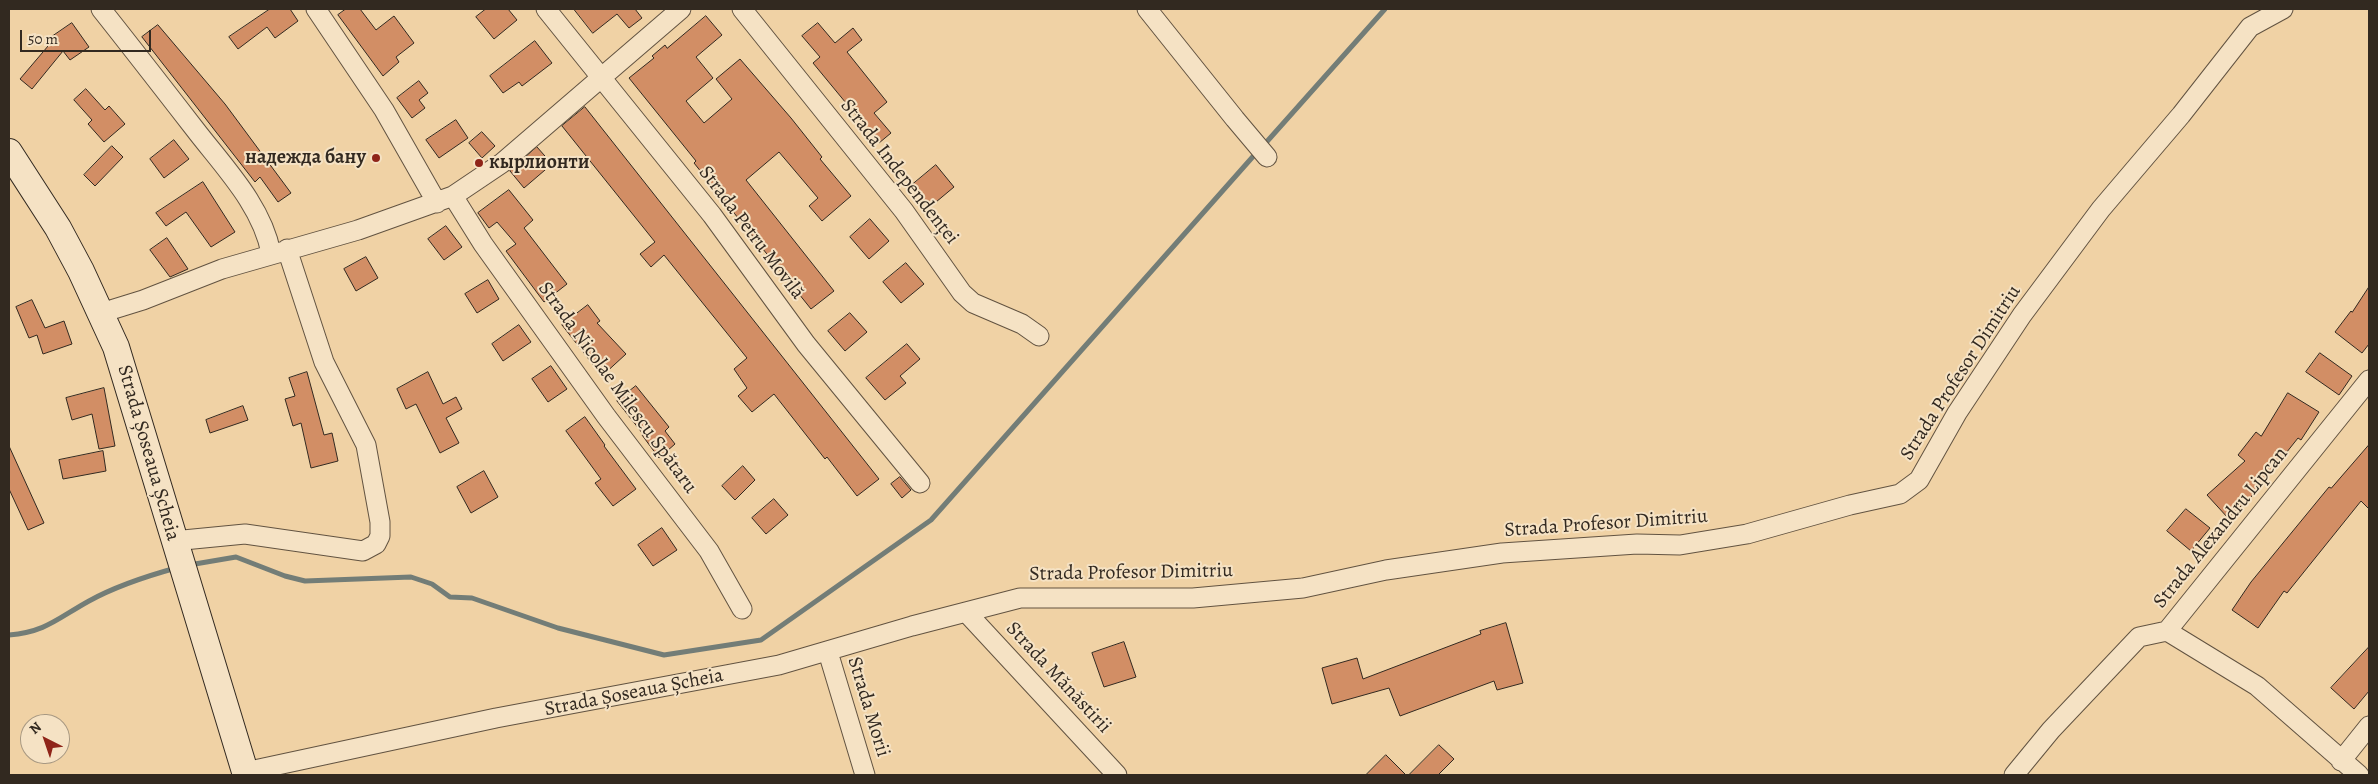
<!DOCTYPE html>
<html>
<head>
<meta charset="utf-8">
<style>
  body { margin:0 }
  #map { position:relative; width:2378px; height:784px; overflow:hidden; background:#f0d2a5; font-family:Alegreya,serif }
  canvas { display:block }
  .frame { position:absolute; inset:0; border:10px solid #322920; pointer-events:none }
  .north { position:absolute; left:20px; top:714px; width:50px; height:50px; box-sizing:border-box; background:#f5e2c4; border:1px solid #a79882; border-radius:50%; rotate:319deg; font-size:14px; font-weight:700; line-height:20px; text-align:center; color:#322920 }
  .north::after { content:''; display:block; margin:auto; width:18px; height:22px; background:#8f2418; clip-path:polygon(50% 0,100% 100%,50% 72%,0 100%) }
  .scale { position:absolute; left:20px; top:30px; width:131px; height:22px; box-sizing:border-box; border:2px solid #322920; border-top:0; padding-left:6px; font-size:15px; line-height:18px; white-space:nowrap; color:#322920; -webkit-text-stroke:4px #f5e2c4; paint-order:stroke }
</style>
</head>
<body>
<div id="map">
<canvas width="2378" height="784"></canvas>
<div class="frame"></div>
<div class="north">N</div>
<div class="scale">50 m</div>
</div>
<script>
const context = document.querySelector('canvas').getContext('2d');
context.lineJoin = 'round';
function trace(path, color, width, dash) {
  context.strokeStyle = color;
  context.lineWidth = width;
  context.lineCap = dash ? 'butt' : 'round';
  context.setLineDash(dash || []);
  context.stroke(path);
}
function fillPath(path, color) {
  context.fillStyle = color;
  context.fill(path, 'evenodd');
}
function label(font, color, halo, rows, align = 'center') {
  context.font = font + ' Alegreya,serif';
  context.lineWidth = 4;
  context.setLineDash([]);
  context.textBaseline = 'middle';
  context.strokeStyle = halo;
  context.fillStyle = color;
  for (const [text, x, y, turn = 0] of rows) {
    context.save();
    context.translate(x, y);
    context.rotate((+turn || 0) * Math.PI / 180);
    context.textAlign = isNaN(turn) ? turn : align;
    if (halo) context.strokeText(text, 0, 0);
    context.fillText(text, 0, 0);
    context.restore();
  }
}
trace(new Path2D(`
  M1263,146L1385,9
  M189,565L236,557L285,576L305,581L411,577L432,584L450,597L472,598L558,628L664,655L761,640L931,520L1257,152
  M9,635C46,632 58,618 89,601C116,586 147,576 176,568`), '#737d77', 5);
const building = new Path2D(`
  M270,9H290L298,21L275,38L267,27L238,49L229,37Z
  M346,9H360L376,30L394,16L414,43L396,57L399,62L383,76L338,15Z
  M486,9H508L517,20L494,39L476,17Z
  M574,9H635L642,18L629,28L617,14L593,33Z
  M706,16L722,35L696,57L713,78L686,101L704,123L732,99L716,79L740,59L791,118L822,157L820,159L851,196L822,221L809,206L818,198L779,152L746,180L834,291L811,309L694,163L696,161L629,78L654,58L652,56L665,45L667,48Z
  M72,23L89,47L70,60L63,51L32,89L20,79L54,39L53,36Z
  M818,23L835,43L853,28L862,40L847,52L887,102L874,113L891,133L879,143L813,63L820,57L802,36Z
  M158,25L225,104L291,193L278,202L260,177L255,182L142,37Z
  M535,41L552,63L522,86L519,82L503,93L490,76Z
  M419,81L428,93L419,100L425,108L412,118L397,98Z
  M86,89L105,110L109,106L125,124L104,142L88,124L92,120L74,100Z
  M585,107L879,479L857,496L827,457L825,459L774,394L752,412L738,396L747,388L734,369L747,358L664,255L651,267L640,254L655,242L562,126Z
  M456,120L468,138L439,158L426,140Z
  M482,132L495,146L482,158L469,143Z
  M174,140L189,159L164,178L150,159Z
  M112,146L123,157L95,186L84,175Z
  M537,147L552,164L524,188L510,171Z
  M936,165L954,187L930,207L912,185Z
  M203,182L235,232L211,247L186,212L166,226L156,213Z
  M509,190L533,220L524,228L567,284L544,302L506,251L516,244L497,222L489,228L478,213Z
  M870,219L889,241L869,259L850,237Z
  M446,226L462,247L444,260L428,239Z
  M167,238L188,269L170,277L150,250Z
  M366,257L378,278L356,291L344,269Z
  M906,263L924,284L901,303L883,282Z
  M488,280L499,299L477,313L465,294Z
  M2369,287V344L2362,353L2335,332L2351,311L2352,312Z
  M32,300L45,328L64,321L72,344L43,354L37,335L29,338L16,307Z
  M588,305L600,321L597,323L626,354L602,376L562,325Z
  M850,313L867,332L845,351L828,331Z
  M519,325L531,342L503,361L492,344Z
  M907,344L920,359L900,376L906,383L885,400L866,378Z
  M2320,353L2352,376L2339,395L2306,372Z
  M551,366L567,389L548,402L532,379Z
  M307,372L324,435L332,433L338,461L311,468L301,423L293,426L285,399L295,396L289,378Z
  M428,372L443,404L456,397L462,409L446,418L459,443L440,453L416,404L406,409L397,389Z
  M636,386L669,427L665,431L675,444L659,458L642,435L643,434L617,401Z
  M104,388L115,446L99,449L92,414L72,420L66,398Z
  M2288,393L2319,412L2301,440L2298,438L2251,497L2228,518L2207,495L2245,461L2238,455L2256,432L2261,436Z
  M243,406L248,420L210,433L206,420Z
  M585,417L605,445L604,446L636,489L613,506L595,483L601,479L566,431Z
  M2369,445V509L2361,501L2287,593L2284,591L2258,628L2232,610L2251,582L2329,487L2331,488Z
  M9,446L44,523L28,530L9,489Z
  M103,451L106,471L63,479L59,460Z
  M743,466L755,480L735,500L722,486Z
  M484,471L498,497L471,513L457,487Z
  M900,477L911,490L902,498L891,484Z
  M774,499L788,515L766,534L752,518Z
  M2186,509L2210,528L2191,551L2167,531Z
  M662,528L677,550L653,566L638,545Z
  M1506,623L1523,683L1497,690L1494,681L1400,716L1389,688L1332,704L1322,668L1357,658L1363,679L1481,634L1480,631Z
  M1124,642L1136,677L1104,687L1092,653Z
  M2369,647V691L2354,709L2331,688Z
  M1439,745L1454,759L1438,775H1409Z
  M1386,755L1406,775H1366Z`);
fillPath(building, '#d28e65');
trace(building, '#322920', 1);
const street = new Path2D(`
  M101,9C132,48 163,88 194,128C223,166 262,205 271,253
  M316,9L384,110L437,203
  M546,9L712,215L806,344L920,483
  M742,9L904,211L962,293L973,303L1022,324L1039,336
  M1147,9L1235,119L1267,157
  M453,196L483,244L606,416L709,551L742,609
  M101,313L143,300L222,269L358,230L453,196L502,163L681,9
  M173,541L245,534L363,551L376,544L380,536V522L366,445L324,362L287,249
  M966,612L1117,775
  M2167,631L2257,686L2359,775
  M828,652L865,775
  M2341,761L2369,726
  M245,772L496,718L779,665L912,626L1020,598H1193L1303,588L1386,570L1502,553L1637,544L1680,545L1747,534L1850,505L1900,494L1919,480L1957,413L2022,315L2101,209L2181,115L2250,27L2283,9
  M2014,775L2051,730L2139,637L2167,631L2369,380`);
const secondary = new Path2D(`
  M9,152L58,228L81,271L116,347L246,775`);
trace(street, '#625341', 21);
trace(secondary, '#322920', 28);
trace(street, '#f5e2c4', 19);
trace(secondary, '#f5e2c4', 26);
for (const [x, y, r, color] of [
  [376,158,5,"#8f2418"],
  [479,163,5,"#8f2418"]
]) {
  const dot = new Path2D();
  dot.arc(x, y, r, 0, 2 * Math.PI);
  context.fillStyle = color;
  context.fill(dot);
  trace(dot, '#f5e2c4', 2);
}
label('bold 20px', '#322920', '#f5e2c4', [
  ["надежда бану",366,158],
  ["кырлионти",489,163,"left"]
], 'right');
label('20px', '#322920', '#f5e2c4', [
  ["Strada Independenței",899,172,52],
  ["Strada Petru Movilă",751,233,53],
  ["Strada Profesor Dimitriu",1961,373,-57],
  ["Strada Nicolae Milescu Spătaru",617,388,54],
  ["Strada Șoseaua Șcheia",148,453,74],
  ["Strada Profesor Dimitriu",1606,524,-4],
  ["Strada Alexandru Lipcan",2221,528,-51],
  ["Strada Profesor Dimitriu",1131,573,-1],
  ["Strada Mănăstirii",1058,678,47],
  ["Strada Șoseaua Șcheia",634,693,-11],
  ["Strada Morii",868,707,73]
]);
</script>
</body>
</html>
